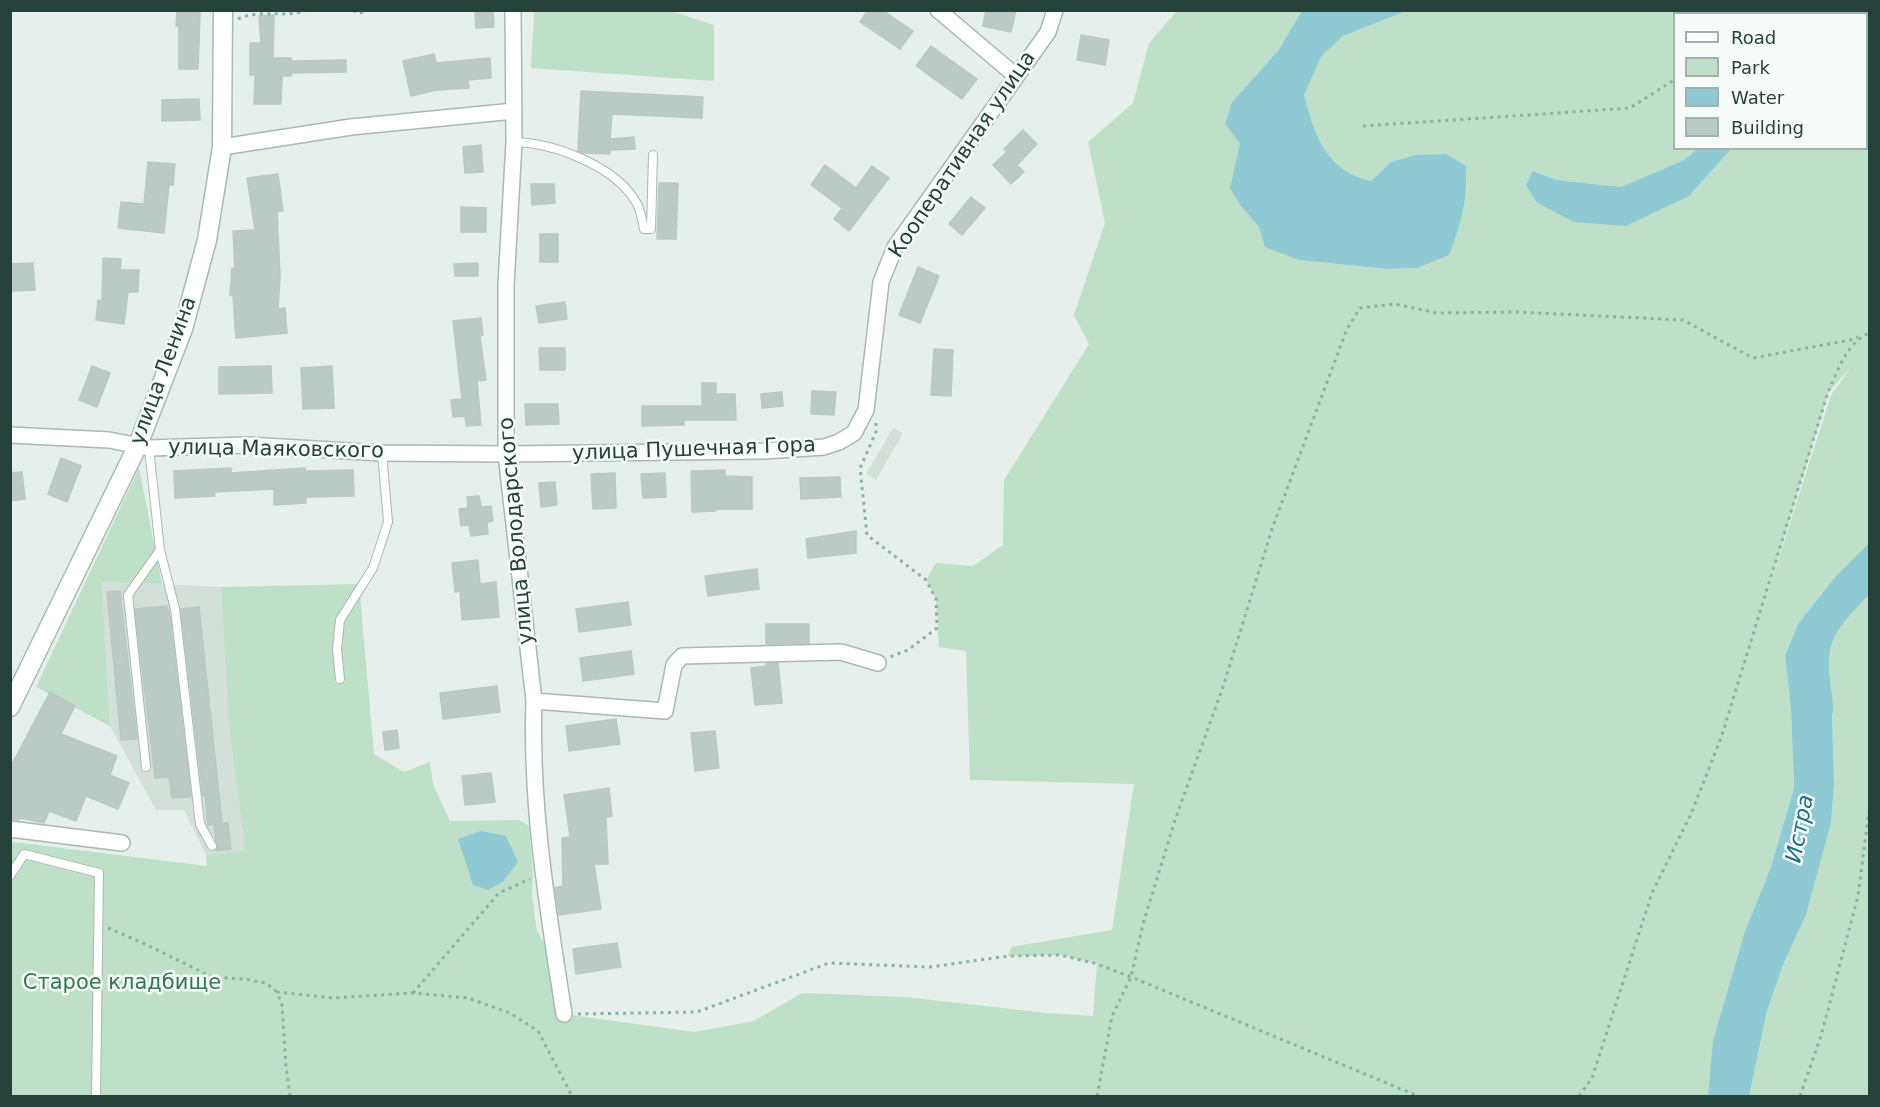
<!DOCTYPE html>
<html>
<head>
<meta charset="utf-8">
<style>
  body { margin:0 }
  #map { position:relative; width:1880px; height:1107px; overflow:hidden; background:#e6efeb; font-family:"DejaVu Sans",sans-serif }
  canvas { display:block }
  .frame { position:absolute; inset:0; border:12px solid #24423a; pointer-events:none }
  .legend { position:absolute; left:1673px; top:12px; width:195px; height:138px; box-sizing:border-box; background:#f7fbf9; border:2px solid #a3b1ad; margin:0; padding:8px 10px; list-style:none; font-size:18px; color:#24423a }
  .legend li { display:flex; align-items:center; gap:12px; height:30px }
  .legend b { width:30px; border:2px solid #a3b1ad }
</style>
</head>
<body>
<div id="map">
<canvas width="1880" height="1107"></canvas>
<div class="frame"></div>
<ul class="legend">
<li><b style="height:8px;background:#fff"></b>Road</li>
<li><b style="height:16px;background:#bfe0c8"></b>Park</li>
<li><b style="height:16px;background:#8ec9d4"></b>Water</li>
<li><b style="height:16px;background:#bbcac4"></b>Building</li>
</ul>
</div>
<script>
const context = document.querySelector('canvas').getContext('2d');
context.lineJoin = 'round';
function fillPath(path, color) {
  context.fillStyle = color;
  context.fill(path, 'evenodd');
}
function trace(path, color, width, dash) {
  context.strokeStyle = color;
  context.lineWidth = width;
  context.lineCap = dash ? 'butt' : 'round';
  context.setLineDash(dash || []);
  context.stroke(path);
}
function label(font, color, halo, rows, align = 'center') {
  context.font = font + ' "DejaVu Sans",sans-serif';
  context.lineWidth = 5;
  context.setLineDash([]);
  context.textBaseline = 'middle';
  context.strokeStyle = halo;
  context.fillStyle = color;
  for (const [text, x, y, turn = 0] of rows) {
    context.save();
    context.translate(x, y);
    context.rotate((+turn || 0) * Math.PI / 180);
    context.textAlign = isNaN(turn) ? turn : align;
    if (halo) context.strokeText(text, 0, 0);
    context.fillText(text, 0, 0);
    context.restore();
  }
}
fillPath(new Path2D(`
  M893,428L903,433L876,480L866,474Z
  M102,581L221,587L228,718L245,850L206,855L184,810H156L110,726Z`), '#d4dfda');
fillPath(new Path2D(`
  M534,11H671L714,25V81L531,68Z
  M1177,11H1303L1278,51L1232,102L1225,124L1240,144L1241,206L1259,227L1299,260L1387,269L1417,268L1391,162L1371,181C1324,169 1315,137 1304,95L1321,57L1343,36L1406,11H1869V61L1867,60L1866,14H1674V148L1697,149L1684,160L1621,187L1557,180L1534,171L1526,185L1689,196L1731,149L1866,148L1867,94H1869V543L1836,576L1798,624L1785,654L1791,708L1794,788L1771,867L1745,931L1714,1041L1708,1096H11L10,846L13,842L207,866L206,855L245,850L228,718L221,587L359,584L374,754L404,772L430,762L433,784L450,821L519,820L529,826L533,876L532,896L537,931L544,942L558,1010L564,1014L694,1032L754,1021L802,993L905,997L1047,1013L1093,1016L1097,964L1060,955L1008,956L1011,947L1112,930L1134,784L970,780L966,651L939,647L936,599L926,580L936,563L973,566L1003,545L1004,480L1089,344L1074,315L1105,223L1088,142L1133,103L1149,43ZM1851,367L1831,395L1760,617L1829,392ZM506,836L517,863L503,882L488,890Z
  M139,468L162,584L102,582L110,726L36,687Z
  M1869,595V1096H1749L1767,1011L1783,965L1806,915L1831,823L1834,785L1832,717C1835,706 1831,692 1830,680C1829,669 1828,653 1832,643C1838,626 1857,607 1869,595Z`), '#bfe0c8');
fillPath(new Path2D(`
  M1302,11H1406L1343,36L1321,57L1304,95C1315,136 1325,170 1371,181L1391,162L1416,155L1446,154L1466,166C1467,202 1462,221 1449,255L1417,268L1387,269L1299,260L1265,247L1259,227L1241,206L1230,188L1240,144L1225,124L1232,102L1278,51Z
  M1697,149H1731L1689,196L1626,226L1574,222L1536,202L1526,185L1533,171L1557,180L1621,187L1684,160Z
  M1869,543V595C1857,607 1838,626 1832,643C1828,653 1829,669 1830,680C1831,692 1835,706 1832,717L1834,785L1831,823L1806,915L1783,965L1767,1011L1749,1096H1708L1713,1041L1745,931L1771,867L1794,788L1791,708L1785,655L1798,624L1836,576Z
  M481,831L506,836L518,862L503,882L488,890L473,885L458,839Z`), '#8ec9d4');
const building = new Path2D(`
  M475,10H493L494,27L476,28Z
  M868,10H882L913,31L900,49L860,22Z
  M986,10H1016L1011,32L983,26Z
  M177,12H200L198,69H179V26H176Z
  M274,15L273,58H291V61L346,60V72L291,73V76H282L281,104H254L255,75H250V43H261L259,16Z
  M1081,35L1109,40L1105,65L1077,60Z
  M931,46L977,79L962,99L916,66Z
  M434,54L436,63L490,58L491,78L468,80L469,88L436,90L411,96L403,61Z
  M581,91L703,97L702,118L612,114L610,139L634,137L635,149L610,150V154L584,153L578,151Z
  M199,99L200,120L162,121V100Z
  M1023,130L1037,144L1017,165L1024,172L1011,184L993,165L1007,152L1004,149Z
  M481,145L483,172L465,173L463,147Z
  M148,162L175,164L173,185H169L164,233L118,228L121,202L144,204Z
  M825,165L856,188L872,166L889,178L849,231L834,219L842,208L811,185Z
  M278,174L283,211L277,212L280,276L278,309L285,308L287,333L236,338L233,296L230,295L232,268L235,269L233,231L255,230L247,178Z
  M659,183H678L676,239H657Z
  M531,184H554L555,203L532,205Z
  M971,197L985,208L962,235L949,224Z
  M461,207L486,208V232H461Z
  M540,234H558V262H540Z
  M103,258L121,259L120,270H139L138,292H128L124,324L96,320L98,300L102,301Z
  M33,263L35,290L10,291V264Z
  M478,263V276H455L454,264Z
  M918,267L939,276L920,323L899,315Z
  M565,302L567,319L539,323L536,306Z
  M481,318L483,335L480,336L486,380L477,381L481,425L466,426L465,416L453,417L451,400L462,399L453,321Z
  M539,348H565V370H540Z
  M934,349L953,350L951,396L931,395Z
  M92,366L110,373L97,407L79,400Z
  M271,366L272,393L219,394V367Z
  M332,366L334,408L303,409L301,368Z
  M702,383H716V394H735L736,420H684V425L642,426V406H702Z
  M812,391L836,392L834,415L811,414Z
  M782,392L783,406L762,408L761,394Z
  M525,404H558L559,424L526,425Z
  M61,458L81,466L67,502L48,494Z
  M231,468V473L305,468V471L353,470L354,496L306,497V503L274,505V489L214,492L215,496L175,498L174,471Z
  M725,470V476L752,477V509H715L716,511L692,512L691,471Z
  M22,472L25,499L10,501V473Z
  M615,473L616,508L593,509L591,474Z
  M665,473L666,497L643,498L641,474Z
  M840,477L841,497L801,499L800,478Z
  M555,482L557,505L541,507L539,483Z
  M479,496L481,507L491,506L493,521L487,522L488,534L471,536L469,525L461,526L459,509L468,508L467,497Z
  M856,531V553L808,558L806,539Z
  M478,560L480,584L496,582L499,617L462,620L460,591L455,592L452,563Z
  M757,569L759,589L708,596L705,576Z
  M120,591L137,739L121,740L107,592Z
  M628,602L631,625L579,632L576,609Z
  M167,606V610H169L191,797L172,798L169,777L155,778L135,609Z
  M199,607L222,823L216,824L228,823L231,849L217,851L214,824L208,825L205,795L203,796L181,609Z
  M766,624H809V643L766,644Z
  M631,651L634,674L583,681L580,658Z
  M778,663L782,703L755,705L751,668L766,666V664Z
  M497,686L500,712L443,719L440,693Z
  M50,692L75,706L61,734L117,756L110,775L129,783L118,809L86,796L76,821L49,811L44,823L20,818L19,820L10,819V768Z
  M616,719L620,744L569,751L566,726Z
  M397,730L399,748L385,750L383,732Z
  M715,731L719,768L695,771L691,733Z
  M491,773L495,802L465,805L462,776Z
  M609,788L612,816L606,817L608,864H594L601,909L559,915L555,888L563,886L562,838L570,837L564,795Z
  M617,943L621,967L576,974L573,949Z`);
fillPath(building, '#bbcac4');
trace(building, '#b8c9c2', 1.5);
const lane = new Path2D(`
  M514,142C554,143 615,166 636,202C641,209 642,221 644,229H651L653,155
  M149,448L160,550L175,609L200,824L212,846
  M340,679L337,649L340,620L373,568L388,522L382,453
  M146,767L128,595L160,550
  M10,876L24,854L99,873L96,1096`);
const street = new Path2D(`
  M513,10L514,142L506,285V454L534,701C530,806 548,911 564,1014
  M938,10L1016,76
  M222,147L351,127L514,111
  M10,435L109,440L149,448L248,445L382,453L506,454L763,451L824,447L839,442L854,433L866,410L881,282L895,247L1048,32L1055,10
  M534,701L665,711L674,665L682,656L841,652L878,663
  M10,829L122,843`);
const secondary = new Path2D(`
  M10,707L138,445L183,329L207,240L222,147L223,10`);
trace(lane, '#a8b8b2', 10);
trace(street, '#a8b8b2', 18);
trace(secondary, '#a4bbb3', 21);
trace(new Path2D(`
  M354,10L356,13L364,12
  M1770,14L1778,10
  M238,19C262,8 284,19 307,10
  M1363,126L1630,108L1674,80
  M876,423V432L860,468L867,535L926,580L936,599L937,628L908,650L890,657
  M108,928L145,944L212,977L244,979L266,983L277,992
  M413,993L499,893L530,879
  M578,1014L697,1012L829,963L930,967L1008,956L1060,955L1097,964L1131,977L1418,1096
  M290,1096L286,1067L282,1005L277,992L333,998L413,993L468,998L510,1013L538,1031L572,1096
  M1097,1096L1112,1016L1131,977L1143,924L1175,820L1223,687L1272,529L1347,329L1360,308L1395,304L1437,313L1517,312L1683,320L1753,358L1850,340L1858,337
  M1579,1096L1592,1078L1652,893L1691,814L1721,738L1828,392C1838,371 1847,341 1870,333
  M1800,1096L1821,1036L1858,896L1870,803`), '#86b3a5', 3, [3, 4.5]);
trace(lane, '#fff', 8);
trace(street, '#fff', 15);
trace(secondary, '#fff', 18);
label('21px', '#24423a', '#f7fbf9', [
  ["Кооперативная улица",963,155,-56],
  ["улица Ленина",164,371,-70],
  ["улица Маяковского",276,450,1],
  ["улица Пушечная Гора",694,450,-2],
  ["улица Володарского",517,531,-95]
]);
label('21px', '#2d7a4b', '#f7fbf9', [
  ["Старое кладбище",122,984]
]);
label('italic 22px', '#1c6f80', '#f7fbf9', [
  ["Истра",1801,829,-79]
]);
</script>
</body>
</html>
